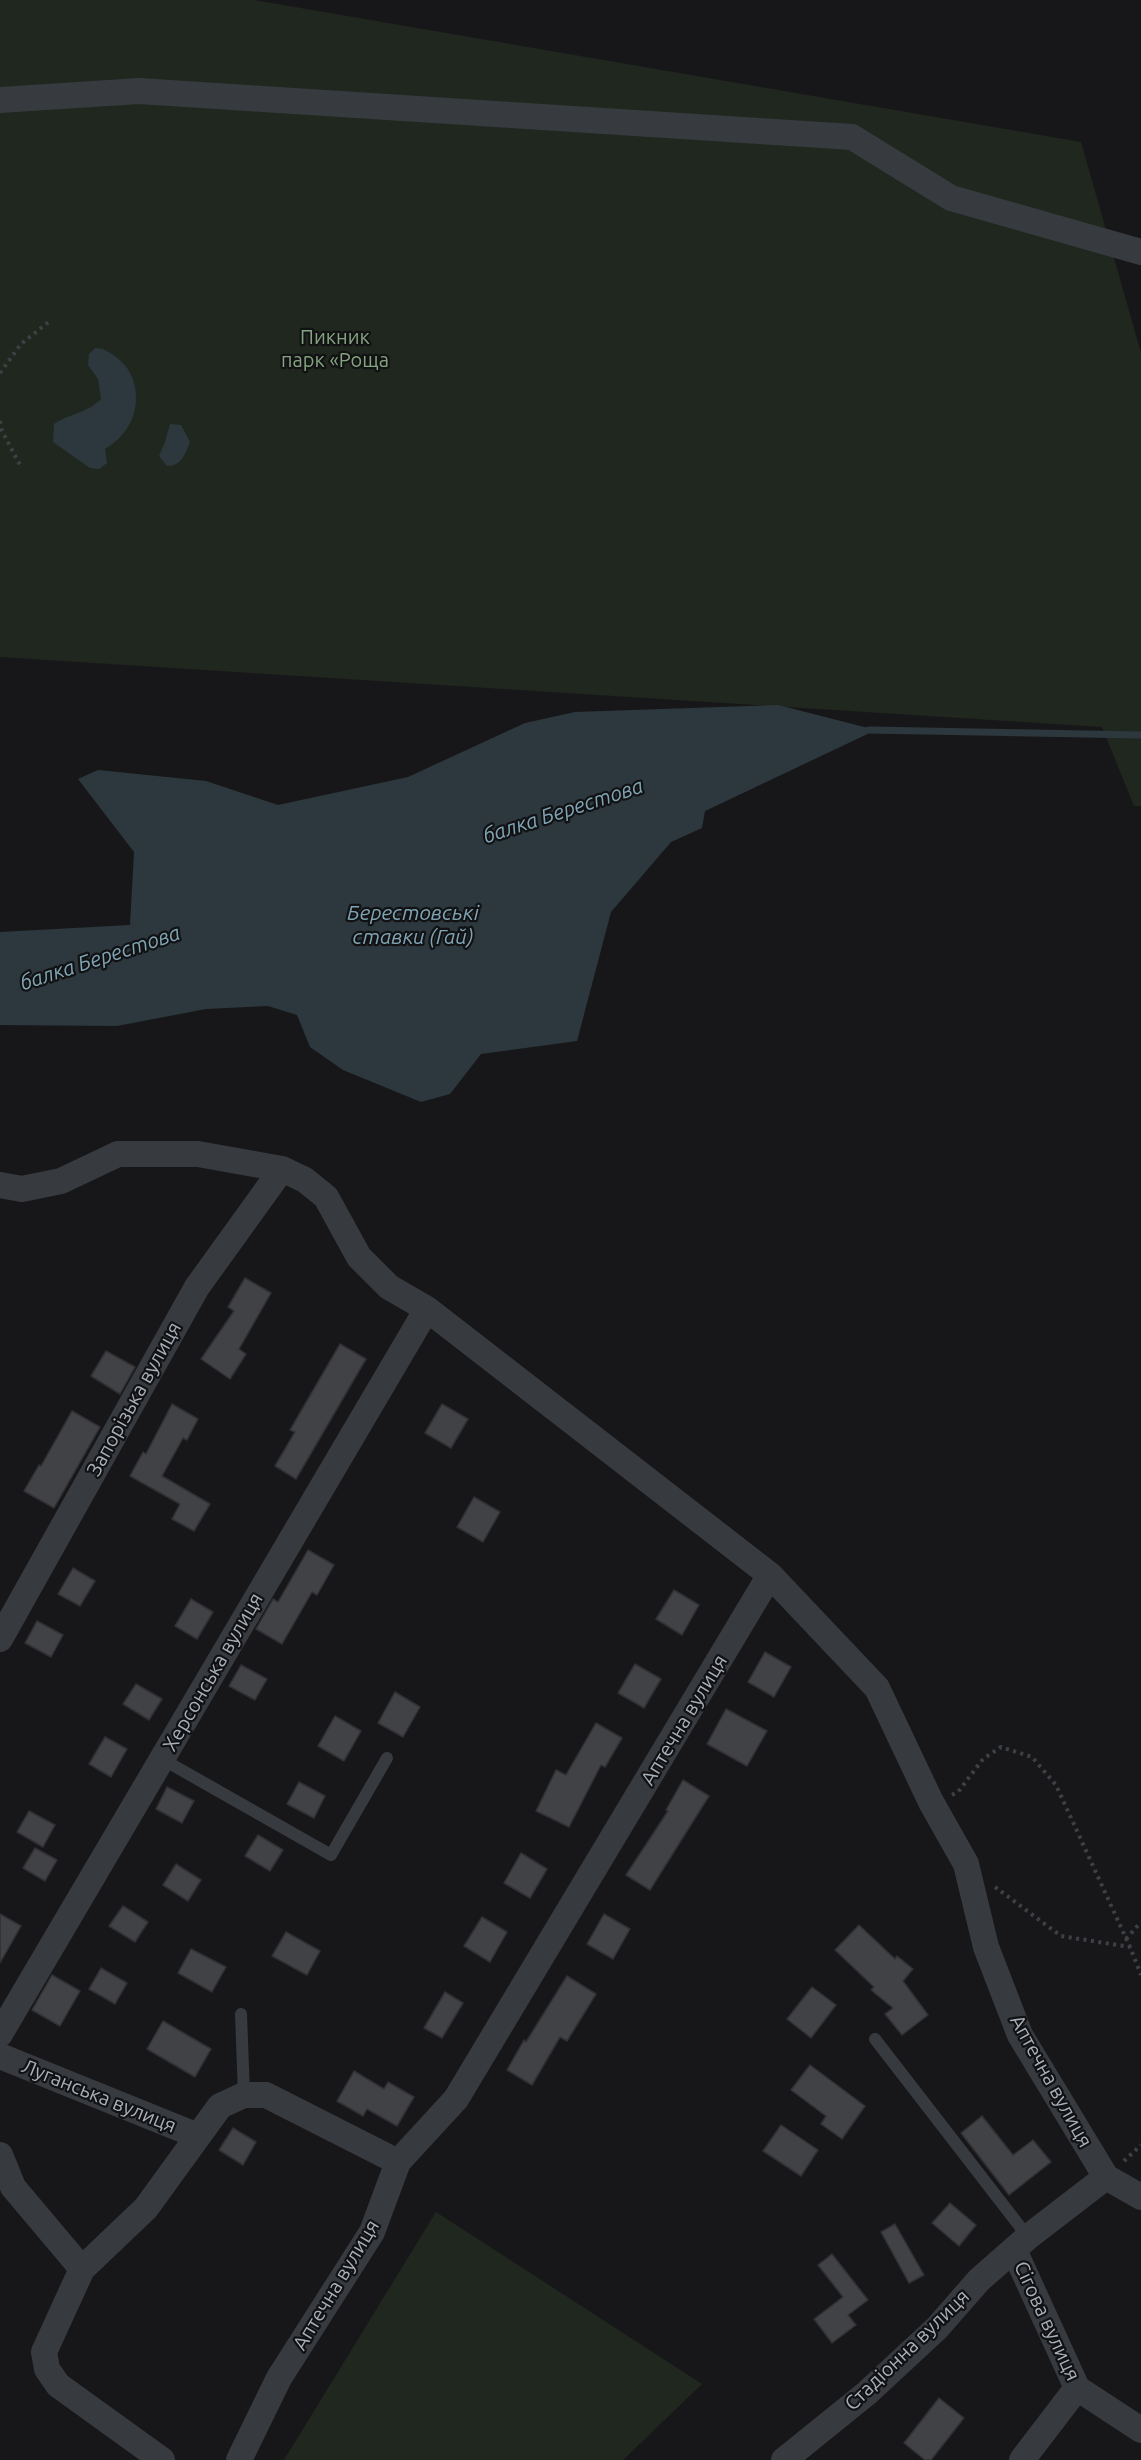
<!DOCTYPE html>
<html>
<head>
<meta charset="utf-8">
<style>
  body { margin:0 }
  canvas { display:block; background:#171719 }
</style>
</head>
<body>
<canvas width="1141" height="2460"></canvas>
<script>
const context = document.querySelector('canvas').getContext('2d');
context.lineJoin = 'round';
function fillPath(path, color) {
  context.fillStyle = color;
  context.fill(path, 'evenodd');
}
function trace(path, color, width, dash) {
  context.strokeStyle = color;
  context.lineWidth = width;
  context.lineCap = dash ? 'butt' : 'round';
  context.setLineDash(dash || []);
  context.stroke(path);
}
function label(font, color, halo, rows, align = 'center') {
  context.font = font + ' Ubuntu,sans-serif';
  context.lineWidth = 4.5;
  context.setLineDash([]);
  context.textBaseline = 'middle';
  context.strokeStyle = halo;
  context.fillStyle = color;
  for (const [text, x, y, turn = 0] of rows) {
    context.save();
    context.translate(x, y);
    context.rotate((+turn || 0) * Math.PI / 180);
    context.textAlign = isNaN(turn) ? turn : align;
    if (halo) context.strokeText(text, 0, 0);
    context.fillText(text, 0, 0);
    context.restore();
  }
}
fillPath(new Path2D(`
  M0,0H254L1081,142L1141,353V806H1134L1102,727L0,657Z
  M436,2212L702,2384L623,2460H284Z`), '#1f271e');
fillPath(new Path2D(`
  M95,348C104,348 109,352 116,357C142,375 142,416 120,437C116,442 110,445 105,449L107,463L99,469L90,468L53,442L54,424C69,414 87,413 101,399L98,379L88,365L89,354Z
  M170,424L181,425L190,442C185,454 182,466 167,466L159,456L165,442Z
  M778,705L876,730L705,811L702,828L671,842L611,912L577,1041L481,1054L450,1094L421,1102L343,1070L310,1047L297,1015L268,1006L206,1009L117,1026L0,1025V932L130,925L134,852L78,779L98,770L206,781L278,805L408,777L525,723L575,712Z`), '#2c383d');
trace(new Path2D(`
  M869,730L1141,735`), '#2c383d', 7);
const building = new Path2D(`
  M245,1278L271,1293L239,1349L246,1354L230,1379L201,1359L234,1311L228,1307Z
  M340,1344L366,1359L296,1479L275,1466L295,1432L290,1430Z
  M106,1351L135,1367L120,1394L91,1376Z
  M172,1404L198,1419L187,1440L183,1438L162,1476L210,1504L194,1531L172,1519L180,1504L130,1476L143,1452L146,1454Z
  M442,1404L468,1419L451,1448L425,1433Z
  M72,1411L100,1427L54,1508L24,1491L39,1465L41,1466Z
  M474,1497L500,1512L483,1542L457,1527Z
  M308,1550L334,1565L317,1595L312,1592L282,1644L256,1629L273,1599L278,1602Z
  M73,1568L95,1581L80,1606L58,1594Z
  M674,1590L699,1605L682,1635L656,1619Z
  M191,1599L213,1612L197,1639L175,1626Z
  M37,1621L63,1635L51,1657L25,1643Z
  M765,1652L791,1667L774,1697L748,1682Z
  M635,1664L661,1679L644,1708L618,1693Z
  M241,1665L267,1679L255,1700L229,1686Z
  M136,1684L162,1699L149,1720L123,1704Z
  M395,1692L420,1707L403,1737L378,1723Z
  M726,1709L767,1731L747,1766L707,1744Z
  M335,1716L361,1731L344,1761L318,1746Z
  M596,1723L622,1738L605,1767L601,1765L569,1827L536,1811L556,1770L566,1775Z
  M105,1737L127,1749L111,1777L89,1764Z
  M683,1780L709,1796L650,1890L626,1875L668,1811L666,1810Z
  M299,1782L325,1796L314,1818L287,1804Z
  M167,1787L194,1801L182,1823L156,1809Z
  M29,1811L55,1825L43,1847L17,1832Z
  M258,1835L283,1850L270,1871L245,1856Z
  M35,1848L57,1860L45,1881L23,1868Z
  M521,1853L547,1869L530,1898L504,1883Z
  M176,1864L201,1880L188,1901L163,1885Z
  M123,1906L148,1922L135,1942L109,1926Z
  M0,1914L21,1926L0,1963Z
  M604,1914L630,1929L613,1959L587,1944Z
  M482,1917L507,1932L490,1962L464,1946Z
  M859,1925L895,1959L897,1956L913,1969L903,1981L928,2015L902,2035L885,2014L893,2008L871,1990L874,1987L835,1950Z
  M286,1932L320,1951L307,1975L272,1956Z
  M191,1949L226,1967L212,1992L178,1973Z
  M101,1968L127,1983L115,2004L89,1989Z
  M52,1975L80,1991L60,2026L32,2010Z
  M567,1976L596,1994L567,2041L560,2037L532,2085L507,2070L524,2040L526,2042Z
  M812,1987L836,2005L811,2038L787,2019Z
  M445,1992L463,2003L442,2038L424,2028Z
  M163,2021L211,2049L195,2077L147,2049Z
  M810,2065L865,2106L842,2139L821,2124L826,2116L791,2090Z
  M354,2071L384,2089L388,2082L414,2097L397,2126L367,2109L363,2116L337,2101Z
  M982,2116L1013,2155L1033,2140L1051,2162L1009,2195L961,2133Z
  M781,2125L818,2150L801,2176L763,2151Z
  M233,2128L256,2142L243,2165L219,2150Z
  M950,2203L976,2225L959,2246L932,2223Z
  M895,2224L924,2275L909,2283L881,2232Z
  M832,2254L868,2300L848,2315L856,2325L832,2343L814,2319L843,2297L818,2265Z
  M939,2398L964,2418L931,2460H925L904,2443Z`);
fillPath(building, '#414246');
trace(building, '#313135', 1.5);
trace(new Path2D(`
  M0,373L21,344L51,320
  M0,421L2,431L21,467
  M952,1795L958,1792L983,1759L1001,1747L1032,1757L1056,1785L1130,1947
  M995,1887L1061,1936L1130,1947L1141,1975
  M1126,1939L1141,1922
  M1124,2161L1141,2145`), '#3d4145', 4, [3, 4.5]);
trace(new Path2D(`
  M162,1759L331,1855L387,1758
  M241,2014L244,2095
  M875,2039L1028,2237`), '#373a3e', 12);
trace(new Path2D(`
  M0,100L139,91L852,137L951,198L1141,252
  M0,1185L22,1189L61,1181L118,1154H198L282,1169L305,1180L326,1197L359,1257L389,1287L427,1309L770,1575
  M0,1639L197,1287L282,1169
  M0,2034L427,1309
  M0,2056L198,2136
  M0,2155L13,2187L82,2269
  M1014,2250L1077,2388L1141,2430
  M162,2460L58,2385L47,2369L44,2352L82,2269L146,2208L220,2106L244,2095H266L398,2162
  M239,2460L279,2378L372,2232L398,2162L456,2099L770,1575L877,1688L931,1802L966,1864L986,1947L1020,2035L1106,2177
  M784,2460L867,2393L937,2328L979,2280L1028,2237L1106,2177L1141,2197
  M1022,2460L1077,2388`), '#373a3e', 26);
label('20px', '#83a47f', '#121214', [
  ["Пикник",335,337],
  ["парк «Роща",335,360]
]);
label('20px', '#a8b0b9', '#121214', [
  ["Запорізька вулиця",134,1399,-61],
  ["Херсонська вулиця",213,1672,-60],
  ["Аптечна вулиця",684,1720,-59],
  ["Аптечна вулиця",1051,2081,61],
  ["Луганська вулиця",99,2096,22],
  ["Аптечна вулиця",336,2285,-59],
  ["Сігова вулиця",1047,2321,65],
  ["Стадіонна вулиця",907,2350,-44]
]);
label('italic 21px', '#7fa5b5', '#121214', [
  ["балка Берестова",563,811,-18],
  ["Берестовські",413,913],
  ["ставки (Гай)",413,937],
  ["балка Берестова",100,958,-18]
]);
</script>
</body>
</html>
